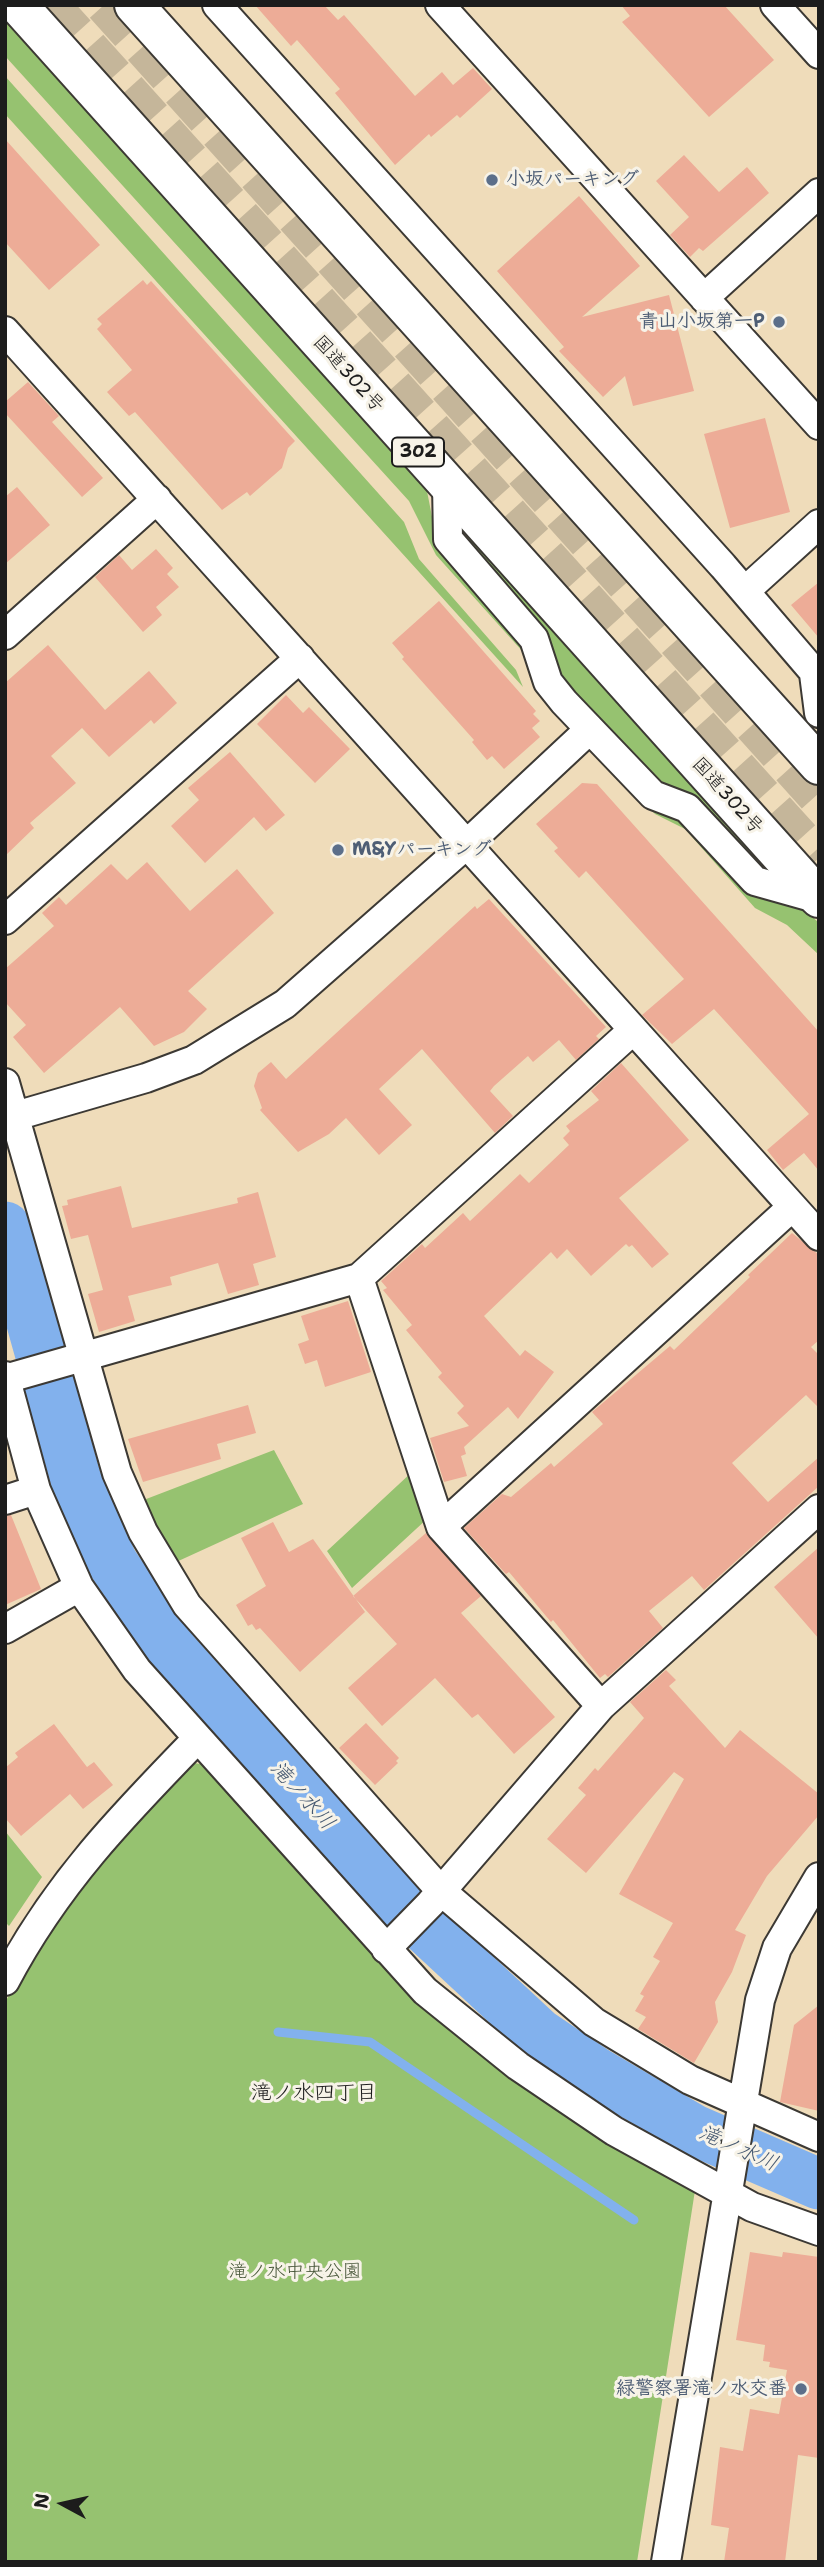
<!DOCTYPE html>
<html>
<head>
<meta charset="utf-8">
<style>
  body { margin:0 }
  #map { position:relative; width:824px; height:2567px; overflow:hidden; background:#efdcba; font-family:"Shantell Sans",sans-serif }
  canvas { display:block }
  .frame { position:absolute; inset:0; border:7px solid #1c1c1c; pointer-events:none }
  .north { position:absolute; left:28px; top:2469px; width:70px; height:70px; -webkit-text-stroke:5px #f7f3e8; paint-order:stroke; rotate:278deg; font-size:19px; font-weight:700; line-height:28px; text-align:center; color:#1c1c1c }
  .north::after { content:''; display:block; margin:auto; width:24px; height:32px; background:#1c1c1c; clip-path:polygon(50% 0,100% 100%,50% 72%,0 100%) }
</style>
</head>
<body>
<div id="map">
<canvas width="824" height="2567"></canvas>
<div class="frame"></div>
<div class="north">N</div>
</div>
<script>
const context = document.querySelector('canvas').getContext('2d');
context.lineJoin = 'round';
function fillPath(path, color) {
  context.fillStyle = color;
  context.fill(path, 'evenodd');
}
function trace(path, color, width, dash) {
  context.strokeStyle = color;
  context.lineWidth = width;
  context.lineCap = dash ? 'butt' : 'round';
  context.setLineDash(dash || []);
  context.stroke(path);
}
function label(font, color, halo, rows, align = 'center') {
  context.font = font + ' "Shantell Sans","Klee One",sans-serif';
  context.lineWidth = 6;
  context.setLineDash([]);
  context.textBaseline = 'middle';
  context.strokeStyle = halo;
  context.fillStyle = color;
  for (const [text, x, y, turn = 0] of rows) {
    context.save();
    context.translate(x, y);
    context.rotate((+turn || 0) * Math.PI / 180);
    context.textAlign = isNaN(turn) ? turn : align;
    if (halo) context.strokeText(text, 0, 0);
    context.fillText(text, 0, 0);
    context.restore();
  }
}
fillPath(new Path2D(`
  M5,15L426,486L435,532L527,640L532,662L436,555L409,501L5,56Z
  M5,76L404,522L419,559L516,670L523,687L5,114Z
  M466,536H471L766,866L765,869L761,871L667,795L555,677L463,542Z
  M638,797L673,810L807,912L819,923V955L787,925L755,908L685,829L655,814Z
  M274,1450L303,1504L174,1563L141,1501Z
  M412,1472L428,1518L352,1588L327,1551Z
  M188,1762L212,1766L346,1919L696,2184L637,2562H5V2003C49,1912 123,1837 188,1762Z
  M5,1831L42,1877L9,1926L5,1922Z`), '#96c270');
trace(new Path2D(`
  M278,2032L370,2042L634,2220`), '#82b1ed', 9);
trace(new Path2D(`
  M5,1227L76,1480L112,1562L171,1649L398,1903L538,2033L597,2073L694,2130L819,2184`), '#82b1ed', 51);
fillPath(new Path2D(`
  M255,5H324L338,20L344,15L415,96L442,72L453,85L473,68L492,89L460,118L457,115L431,137L429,134L395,165L335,93L340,89L297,40L291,46Z
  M621,5H724L774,60L709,117L622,22L630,16Z
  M5,139L100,245L49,290L5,242Z
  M684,155L719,192L747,167L769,193L703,251L699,248L690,257L670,235L689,217L656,181Z
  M579,196L640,266L582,317L669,295L694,391L633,406L625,376L603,397L559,351L564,347L497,271Z
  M143,280L147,285L151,281L295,441L288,448L282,468L250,496L247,492L222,510L135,412L129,416L107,392L132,370L97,329L102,324L97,319Z
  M28,382L59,416L52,422L103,478L82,497L5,413V402Z
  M765,418L790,512L730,528L704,434Z
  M17,487L50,525L5,564V497Z
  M156,549L173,568L167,574L179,587L156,607L162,615L143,632L95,577L119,555L132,570Z
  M819,582V638L791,605Z
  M439,601L536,711L533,714L540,721L532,728L540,737L504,769L492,756L487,760L472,742L474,740L402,659L404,657L392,643Z
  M48,645L105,710L149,671L177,703L154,724L151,720L109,757L82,728L51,756L76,783L30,823L34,828L5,856V683Z
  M286,695L303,713L309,707L350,749L315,783L257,724Z
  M230,752L285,815L266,831L254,817L205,863L171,826L199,800L188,788Z
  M582,783L597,784L819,1032V1171L804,1153L783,1170L767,1150L809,1114L714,1009L672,1044L642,1015L684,979L586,871L579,878L554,851L558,848L536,824Z
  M147,862L190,911L237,869L274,913L188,991L207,1009L184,1032L154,1046L120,1007L44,1073L13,1037L26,1025L5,1002V969L54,926L42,913L59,897L66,905L111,864L127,880Z
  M489,899L606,1027L596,1036L599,1039L576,1060L559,1040L533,1062L528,1056L494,1086L490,1091L513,1116L495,1133L422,1049L379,1089L412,1125L379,1155L346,1118L329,1134L298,1152L260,1110L262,1108L254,1086L258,1073L271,1062L286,1079L475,906L477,909Z
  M621,1063L689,1140L619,1198L669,1254L652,1268L632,1245L629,1247L626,1244L591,1276L567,1249L557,1259L551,1252L484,1316L520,1356L525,1350L554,1372L518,1419L508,1407L464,1447L466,1454L461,1456L467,1476L444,1482L430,1438L469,1426L457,1413L464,1406L438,1377L442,1373L406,1330L412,1325L383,1290L387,1288L381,1281L422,1244L425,1248L463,1213L470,1221L520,1174L529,1183L569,1145L563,1138L570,1131L566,1126L599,1100L591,1091Z
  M121,1186L132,1228L238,1203L237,1198L258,1192L276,1257L253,1264L259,1285L228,1294L218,1263L170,1277L172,1285L128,1296L135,1321L99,1332L88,1294L103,1290L88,1235L71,1239L62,1206L68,1205L67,1200Z
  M792,1233L819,1255V1340L811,1347L819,1355V1408L806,1395L732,1463L768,1502L819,1457V1486L704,1590L692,1576L649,1611L663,1628L608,1677L605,1674L600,1678L553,1620L551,1622L509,1572L506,1574L464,1528L502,1494L511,1497L551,1463L554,1467L603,1424L592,1412L670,1346L674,1350L750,1277L748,1275Z
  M348,1301L371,1372L325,1387L317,1360L305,1364L298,1344L309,1340L301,1316Z
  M248,1405L256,1433L217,1444L221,1459L143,1482L128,1439Z
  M11,1515L41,1589L5,1605V1516Z
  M273,1522L289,1552L313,1539L365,1612L300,1672L260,1628L256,1630L252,1624L248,1626L236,1605L266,1586L241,1538Z
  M426,1533L481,1596L461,1613L555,1717L514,1754L478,1714L472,1718L435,1678L382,1726L348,1688L397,1644L353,1596Z
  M819,1547V1639L774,1587Z
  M666,1670L676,1680L669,1686L725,1748L740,1730L819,1794V1815L767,1876L735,1930L746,1935L732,1972L715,2002L718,2022L694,2063L638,2029L646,2017L635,2011L644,1996L640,1994L660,1961L653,1957L673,1923L619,1894L684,1779L674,1772L586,1873L547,1839L586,1795L578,1788L595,1768L598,1771L644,1718L630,1702Z
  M366,1723L399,1758L396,1761L398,1763L375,1785L339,1748Z
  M54,1724L87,1767L94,1762L113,1785L83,1809L70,1794L21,1836L5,1818V1768L18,1757L15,1753Z
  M819,2005V2111L780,2102L794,2025Z
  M750,2252L782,2257L783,2252L819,2257V2458L798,2455L785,2562H724L729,2528L711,2525L720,2447L743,2451L750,2409L779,2414L787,2370L769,2367L770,2362L763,2361L765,2345L736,2340Z`), '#edac97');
trace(new Path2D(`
  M51,5L819,858
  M104,5L819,799`), '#c5b69a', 38, [38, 19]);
const minor = new Path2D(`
  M217,5L723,566L819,678
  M440,5L819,425
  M775,5L819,54
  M704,298L819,193
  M5,331L819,1236
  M447,484L448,539L534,639L548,682L564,702L653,795L687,808L755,881L819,899
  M745,591L819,524
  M5,635L157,499
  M814,674L819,713
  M5,920L300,658
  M5,1083L117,1473L143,1532L187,1605L441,1891L594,2022L690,2080L819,2137
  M5,1119L146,1078L194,1060L285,1004L467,844L589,730
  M359,1278L441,1527L601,1706
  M5,1376L36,1490L79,1587L137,1670L425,1991L518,2066L614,2131L752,2207L819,2231
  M5,1379L359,1278L632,1031
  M5,1500L36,1490
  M441,1527L792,1207
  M5,1629L79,1587
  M386,1949L430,1904L601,1706L819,1509
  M5,1981C56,1884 122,1816 197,1739
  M666,2562L760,2000L777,1948L819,1877`);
const highway = new Path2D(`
  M18,5L819,898
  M134,5L819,765`);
trace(minor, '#3c3934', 32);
trace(highway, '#3c3934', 42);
trace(minor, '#fff', 28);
trace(highway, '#fff', 38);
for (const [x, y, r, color] of [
  [492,180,7,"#5c6f8a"],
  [779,322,7,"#5c6f8a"],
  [338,850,7,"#5c6f8a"],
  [801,2389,7,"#5c6f8a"]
]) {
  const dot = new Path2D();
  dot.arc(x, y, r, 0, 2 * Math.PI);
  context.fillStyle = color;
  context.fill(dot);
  trace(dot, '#f7f3e8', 2.5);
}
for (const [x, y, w] of [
  [418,452,52]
]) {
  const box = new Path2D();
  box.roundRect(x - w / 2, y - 14.5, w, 29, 5);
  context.fillStyle = '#f7f3e8';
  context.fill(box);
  trace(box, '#1c1c1c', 2);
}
label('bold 18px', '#1c1c1c', null, [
  ["302",418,452]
]);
label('bold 19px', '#4e5e75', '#f7f3e8', [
  ["小坂パーキング",506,180],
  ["青山小坂第一P",765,322,"right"],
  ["M&Yパーキング",352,850],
  ["緑警察署滝ノ水交番",787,2389,"right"]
], 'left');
label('19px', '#1c1c1c', '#f7f3e8', [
  ["国道302号",348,374,48],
  ["国道302号",727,796,48]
]);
label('19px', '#475639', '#f7f3e8', [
  ["滝ノ水中央公園",295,2272]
]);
label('italic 21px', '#455870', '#f7f3e8', [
  ["滝ノ水川",302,1796,48],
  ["滝ノ水川",738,2149,24]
]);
label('21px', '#1c1c1c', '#f7f3e8', [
  ["滝ノ水四丁目",314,2094]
]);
</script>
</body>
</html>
